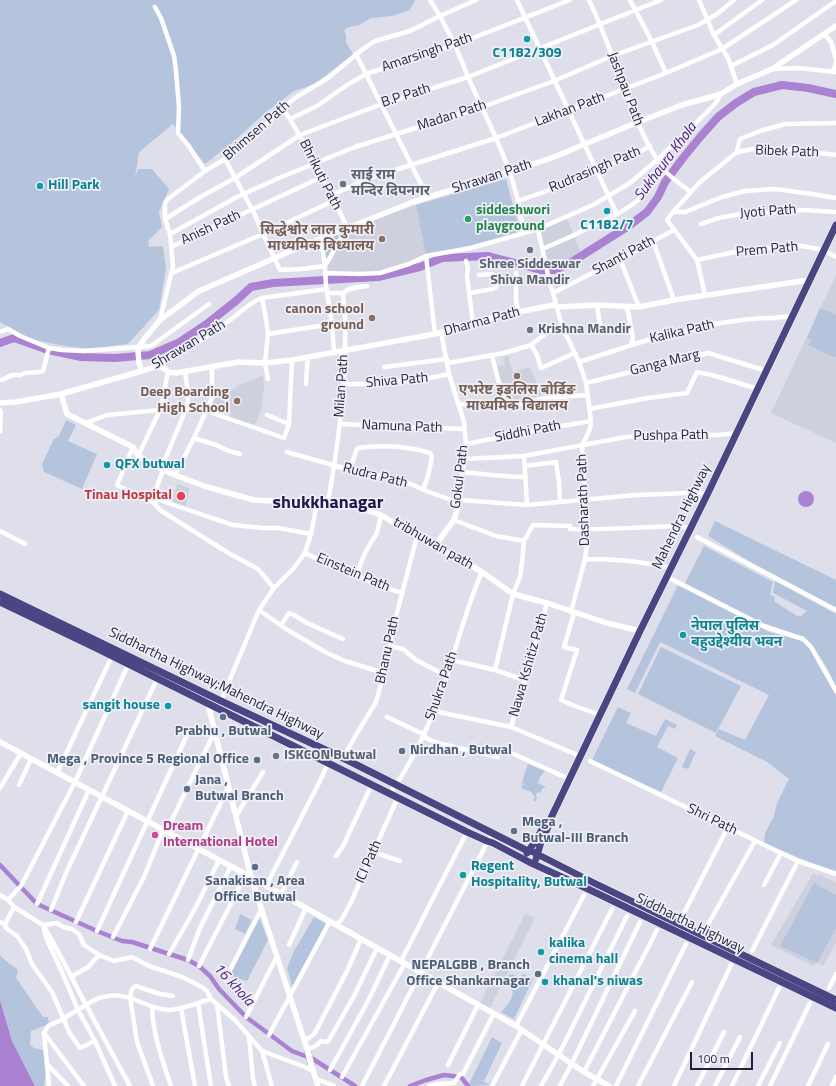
<!DOCTYPE html>
<html>
<head>
<meta charset="utf-8">
<style>
  body { margin:0 }
  #map { position:relative; width:836px; height:1086px; overflow:hidden; background:#dedfea; font-family:"Titillium Web",sans-serif }
  canvas { display:block }
  .scale { position:absolute; left:690px; top:1052px; width:63px; height:18px; box-sizing:border-box; border:2px solid #211f3a; border-top:0; padding-left:5px; font-size:12px; line-height:14px; white-space:nowrap; color:#211f3a; -webkit-text-stroke:3px #eeeff7; paint-order:stroke }
</style>
</head>
<body>
<div id="map">
<canvas width="836" height="1086"></canvas>
<div class="scale">100 m</div>
</div>
<script>
const context = document.querySelector('canvas').getContext('2d');
context.lineJoin = 'round';
function fillPath(path, color) {
  context.fillStyle = color;
  context.fill(path, 'evenodd');
}
function trace(path, color, width, dash) {
  context.strokeStyle = color;
  context.lineWidth = width;
  context.lineCap = dash ? 'butt' : 'round';
  context.setLineDash(dash || []);
  context.stroke(path);
}
function label(font, color, halo, rows, align = 'center') {
  context.font = font + ' "Titillium Web","Noto Sans Devanagari",sans-serif';
  context.lineWidth = 3.5;
  context.setLineDash([]);
  context.textBaseline = 'middle';
  context.strokeStyle = halo;
  context.fillStyle = color;
  for (const [text, x, y, turn = 0] of rows) {
    context.save();
    context.translate(x, y);
    context.rotate((+turn || 0) * Math.PI / 180);
    context.textAlign = isNaN(turn) ? turn : align;
    if (halo) context.strokeText(text, 0, 0);
    context.fillText(text, 0, 0);
    context.restore();
  }
}
fillPath(new Path2D(`
  M416,205L426,256L380,273H325V267L347,228Z
  M566,217L582,255L567,265L553,270H547L538,229Z
  M836,275V443L771,413Z
  M508,356L512,372L530,367L542,395L524,401L511,404L507,402L496,367L503,365L504,367L505,366L503,357Z
  M263,375L264,385L262,408L254,427L229,417L231,412L209,405L212,395H224L238,386Z
  M177,484L190,488L185,507L172,504Z
  M813,873L818,876L819,874L836,883V943L823,966L817,963L813,966L771,945Z
  M525,914L535,918L489,1010L479,1005Z`), '#cfd0de');
fillPath(new Path2D(`
  M0,0H415L410,10L392,16L371,18L359,25L346,28L344,31L346,35V42L353,54L315,84L294,91L266,112L233,142L205,164L173,124L139,152L135,178L138,169H152L169,189L159,212L162,227L148,241L149,247L163,246L166,269L159,310L128,344L88,349L59,345L30,339L0,322Z
  M506,179L520,232L502,238L426,256L416,205Z
  M347,228L325,267L321,238Z
  M820,308L836,315V357H833L808,345L811,340L807,338Z
  M66,420L76,425L68,441L97,454L82,489L44,472L42,464L54,439L59,436Z
  M715,521L836,580V608L749,561L708,536Z
  M704,546L773,582L770,595L774,596L775,602L797,616H801L807,611L773,593L775,581L836,614V686L826,666L812,645L804,637L763,623L685,583Z
  M678,585L719,605L769,632L801,640L810,648L821,667L836,696V871L809,862L764,843L765,833L774,816L777,803L789,779L767,762L715,736L719,729L745,740L769,695L660,642L635,693L627,689Z
  M661,647L741,686L716,733L638,694Z
  M618,707L631,713L626,723L656,736L665,719L677,725L675,729L668,726L657,747L678,758L661,792L592,760Z
  M690,749L696,752L688,769L682,767Z
  M528,764L545,771L540,777L538,783L546,787L543,788L540,793L537,792L536,796L537,798L535,802L533,800L535,797L531,792L521,788L522,785L525,784L524,783L522,784L524,775Z
  M814,883L836,895V928L817,963L780,946Z
  M240,914L252,920L245,934L235,929Z
  M259,917L268,940L247,981L229,975Z
  M314,917L326,924L292,987L287,968L294,951Z
  M0,955C6,962 11,964 18,970L16,978L43,1017H48L49,1024L31,1031L30,1045L34,1048L43,1050L46,1070L44,1086H35L12,1041L0,1000Z
  M509,974L511,975L512,974L521,978L523,974L533,979L514,1019L501,1012C507,1005 512,1001 513,991L507,985Z
  M492,1037L502,1043L484,1081L478,1079L490,1085L470,1086L469,1084Z`), '#b5c4dd');
fillPath(new Path2D(`
  M798 499a8 8 0 1 1 16 0a8 8 0 1 1-16 0Z
  M0,1000L12,1041L35,1086H0Z`), '#ab82d2');
trace(new Path2D(`
  M0,865L37,904L97,931L122,941L132,942L188,960L199,966L210,976L219,989L246,1017L265,1031L292,1051L313,1059L355,1086
  M410,1086L426,1080L444,1075L461,1077L468,1086`), '#ab82d2', 4.5);
trace(new Path2D(`
  M0,343L14,338L48,350L81,357L115,358L150,355L178,343L208,323L237,300L251,287L273,283L378,277L420,267L442,258L488,256L523,265L540,270H554L567,265L630,225L647,212L658,197L665,182L683,158L701,136L718,117L736,103L754,92L782,85L808,88L836,94`), '#ab82d2', 8);
const secondary = new Path2D(`
  M308,1052L311,1064`);
const trunk = new Path2D(`
  M0,594L221,701L343,758L526,850L533,852L592,882L836,1000
  M0,602L94,647L467,832L487,841L493,843L529,862L588,889L836,1008
  M527,853L536,840L544,826
  M536,859L541,842L548,827L550,820L640,631L708,493L836,225`);
trace(secondary, '#b0b1ca', 7);
trace(trunk, '#fff', 8);
trace(new Path2D(`
  M476,0L440,16L455,45L468,77L496,138L510,172L518,201L524,233
  M517,0L617,214L570,237L542,249
  M589,0C605,33 616,68 630,103C639,127 650,153 667,173C674,180 683,186 691,192
  M630,0L652,42L666,73
  M699,0L714,35L728,58L737,84
  M155,7L161,18L174,56L176,71L179,107L178,133L188,145L205,171
  M824,34L831,42L836,59
  M714,35L762,0
  M356,54L428,198
  M731,66L773,45L836,1
  M772,69L798,68L836,72
  M833,72L836,63
  M290,119L317,106L347,85L366,74L455,45L570,0
  M737,152L738,146L740,139L760,131L785,124L836,123
  M225,159L254,213L263,234L280,270L302,269L325,266L347,228L332,195L322,177L316,164L290,119L282,108
  M332,195L367,179L496,138L666,73L722,49L796,0
  M518,201L558,187L567,182L634,155L650,146
  M673,212H685L722,197L745,191L775,189L812,194L836,198
  M617,214C626,209 636,203 644,195C651,187 658,178 665,170
  M165,219L202,196L235,178L300,135L382,104L468,77L661,0
  M701,224L719,218L745,213L783,212L804,210L836,212
  M170,234L237,197L279,178L355,147L482,107L554,81L612,56L698,25L717,14L734,0
  M321,238L325,267L326,286L332,324L334,352
  M653,241L674,300
  M171,247C221,224 271,201 322,177
  M426,256L435,334
  M620,259L639,307
  M697,260L739,251L796,245L824,250L836,257
  M466,261L468,268L467,277L473,323
  M172,273L263,234L335,200
  M325,273L359,274L380,273L409,264L426,256L471,248L538,229
  M516,273V299L518,312
  M327,293H344
  M469,293L493,289L496,287V277L493,274L479,275
  M553,293L620,259L674,230
  M705,295L697,260L667,220L673,212L699,183L737,152L753,149H770L794,150L836,155
  M262,298L266,319L268,334L265,363L268,379
  M597,305L601,332
  M625,306L628,311L633,338L631,345
  M160,320L173,266L170,234L165,219V203L168,199L205,171L225,159L255,136L282,108L298,96L328,78L363,49L375,41L410,31L440,16L430,0
  M0,332L8,329L20,336L49,348L62,350L83,351L139,347L151,346L209,304
  M441,332L449,374L464,422L466,444L465,459L462,472L460,500
  M268,334L332,324
  M531,345L537,355L541,368L575,353
  M579,362L657,337L658,339L679,334V332L700,329V326C723,323 747,318 770,318C778,319 784,315 792,317
  M448,363L504,353L531,345L545,334L562,326
  M157,366C181,353 204,339 226,323C238,315 248,303 262,298L327,289
  M384,367L447,359
  M0,380H2L12,375H20L25,373L39,372L43,371L49,348
  M586,383L708,353L767,371
  M306,384L307,367L308,357
  M343,384H372L392,381H415L449,374
  M504,402L508,405L512,406L545,398L587,395
  M458,404L493,405L504,402L492,356
  M187,408L207,411L284,438L289,424L292,360
  M589,409L648,398L687,393L697,372L712,375L758,389
  M0,410L1,412L0,432
  M267,415L289,424
  M86,423L107,415L160,410
  M340,424L464,429
  M194,438L216,445L229,451L240,454
  M466,444L527,432L591,421
  M133,447L117,485L142,498L154,503L157,499L200,514L233,525L263,528H278L311,534
  M287,452L350,470L399,479L429,492L454,501L460,500L527,505L636,495L689,493H708
  M138,456L160,410L164,392L168,372
  M524,456L626,437L660,434L718,435L737,433
  M465,459L524,456L527,505
  M525,466L556,462L559,482L560,502
  M161,469L184,414C191,401 187,386 185,372
  M350,470L356,451L358,448C381,445 408,446 430,453L432,457L428,476L423,490
  M462,472C483,474 504,477 526,477
  M175,475L194,438L212,398V367
  M157,499L155,492L163,470
  M328,502C337,452 344,402 345,351C345,336 346,320 344,305C344,302 342,296 344,293C348,287 361,287 367,286
  M154,503L160,510L198,534L230,554L258,569L274,588
  M454,520L496,536L524,541L533,525L570,526V529C598,530 626,528 654,527C665,527 680,524 691,529
  M0,531L25,544
  M697,537L836,610
  M524,541L522,563L520,577L513,594L495,670L524,680
  M305,553C336,568 368,583 402,593
  M585,559C607,559 629,560 650,564C658,565 665,565 671,569
  M356,576L364,555L370,544L377,533L381,515
  M667,577L763,626L803,639L811,647L836,691
  M259,610L286,629L327,653L345,661L384,673
  M571,612L585,559L587,543L582,446L590,429L591,421L586,383L579,362L562,326L548,275L538,229L593,205L630,183L657,160L705,114L715,104L721,94
  M574,613L564,647L577,650L561,700L575,706L600,715
  M281,625L289,613L294,615L307,623L343,639
  M390,646L403,649L416,660L447,676
  M452,660L495,670
  M218,708L259,610L274,588L293,569L305,553L311,534L317,503
  M434,711L511,727L580,756
  M387,717L425,735
  M511,727L547,603
  M424,737L437,743L498,757
  M507,751L569,779
  M343,758L356,735L376,702L384,673L390,646L392,632L417,536
  M590,761L781,853L798,861L836,874
  M57,773L112,656
  M19,785L31,759
  M0,788L21,753
  M390,793C416,758 433,717 447,676C458,641 467,606 482,572
  M236,816L263,772
  M166,832L215,731
  M373,852L400,861
  M336,856L343,846L372,784
  M764,885L781,853
  M266,886L320,781L328,763
  M281,894L297,862
  M0,895L8,900L14,907L43,925L57,923L63,927L72,929L79,934L84,945L99,955L114,961L132,957L149,966L182,977L202,987L207,991L211,999
  M8,900L21,886L75,782L128,665
  M37,904L89,790
  M51,910L66,873L157,679
  M682,917L728,827
  M0,922L5,924L6,928L17,936L26,949L32,964L52,992L64,1020L66,1017L86,1005L130,1086
  M76,922L128,811
  M5,924L14,907
  M43,925C59,951 72,979 86,1005C91,1002 97,998 103,997C130,990 144,1009 169,1010C182,1010 199,1002 211,999L235,1020L262,1051L305,1067L313,1071
  M336,925L342,919L351,902L398,797
  M706,928L755,841
  M44,929L46,938L62,972L78,1010L95,1041L115,1086
  M97,931L187,735
  M113,937L144,877L163,830
  M289,945L306,908
  M150,949L229,786
  M752,951L798,861
  M169,954L196,907L219,860
  M188,960L200,928L231,866
  M401,961L467,832
  M199,966L242,882
  M71,977L88,967L99,955
  M225,980L262,908
  M829,988L836,974
  M198,1003L211,1086
  M217,1004L226,1077L229,1086
  M152,1007C153,1035 162,1059 171,1086
  M181,1008L195,1086
  M246,1017L277,956
  M516,1026L584,895
  M44,1033L84,1086
  M269,1035L330,921
  M249,1036L253,1079L255,1086
  M305,1041L314,1034L317,1029L348,969L361,939
  M308,1049L316,1046L321,1041L327,1042L329,1040L354,996L377,948
  M262,1051L272,1086
  M48,1065L68,1086
  M448,1065L478,1005
  M330,1070L368,1001L390,955
  M584,1072L657,930
  M342,1077L405,963
  M316,1079L330,1084L334,1086
  M49,1086L44,1033L48,1026L61,1020H64L69,1032L80,1048L95,1041
  M153,1086L137,1042L130,997L132,989L136,986L160,994L173,996
  M362,1086L492,833
  M384,1086L438,983
  M429,1086L438,1084L454,1083L460,1074H463L494,1013
  M492,1086L522,1029
  M522,1086L612,909
  M541,1086L559,1054L627,916
  M560,1086L572,1063L640,922
  M593,1086L635,1011
  M616,1086L686,944
  M638,1086L692,982
  M674,1086L731,965
  M697,1086L724,1032
  M715,1086L740,1037
  M732,1086L779,988
  M758,1086L780,1043
  M770,1086L810,1003
  M808,1086L828,1044
  M832,1086L836,1077`), '#fff', 4.5);
trace(new Path2D(`
  M142,371L139,363L138,351L139,347L145,338L160,320L199,291L275,258L300,247L413,202L510,172L554,157L638,122L682,105L721,94L737,84L772,69L836,26
  M61,394L67,414L133,447L138,456L161,469L175,475L207,487L254,500L317,503L328,502L354,506L381,515L434,547L458,558L482,572L513,594L547,603L607,623L640,631
  M0,403L16,402L61,394L142,371L157,366L164,368L168,372L176,373L238,362L265,363L292,360L435,334L473,323L518,312L554,305L557,307L597,305L639,307L674,300L809,280
  M434,547L454,520L460,500
  M209,701L208,704L251,877L308,1052
  M0,742L251,877L516,1026L584,1072L609,1086
  M311,1064L318,1086`), '#fff', 5.5);
trace(secondary, '#fff', 6);
trace(trunk, '#4c4584', 7);
for (const [x, y, r, color] of [
  [527,39,4,"#0f9aa8"],
  [343,184,4,"#6b7280"],
  [40,186,4,"#0f9aa8"],
  [607,211,4,"#0f9aa8"],
  [468,219,4,"#2e9e5b"],
  [382,239,4,"#8d6e63"],
  [530,250,4,"#6b7280"],
  [372,318,4,"#8d6e63"],
  [530,330,4,"#6b7280"],
  [517,376,4,"#8d6e63"],
  [237,401,4,"#8d6e63"],
  [107,465,4,"#0f9aa8"],
  [181,496,5,"#e0444e"],
  [683,635,4,"#0f9aa8"],
  [168,706,4,"#0f9aa8"],
  [223,717,4,"#5c6f8a"],
  [402,751,4,"#5c6f8a"],
  [276,756,4,"#6b7280"],
  [257,760,4,"#5c6f8a"],
  [187,789,4,"#5c6f8a"],
  [514,831,4,"#5c6f8a"],
  [155,835,4,"#d1479c"],
  [255,867,4,"#5c6f8a"],
  [463,875,4,"#0f9aa8"],
  [541,952,4,"#0f9aa8"],
  [538,974,4,"#5c6f8a"],
  [545,982,4,"#0f9aa8"]
]) {
  const dot = new Path2D();
  dot.arc(x, y, r, 0, 2 * Math.PI);
  context.fillStyle = color;
  context.fill(dot);
  trace(dot, '#eeeff7', 1.5);
}
label('14px', '#211f3a', '#eeeff7', [
  ["Amarsingh Path",427,53,-19],
  ["Jashpau Path",625,89,69],
  ["B.P Path",406,96,-18],
  ["Lakhan Path",570,110,-21],
  ["Madan Path",452,116,-18],
  ["Bhimsen Path",257,131,-41],
  ["Bibek Path",787,152,2],
  ["Rudrasingh Path",595,170,-23],
  ["Bhrikuti Path",320,175,63],
  ["Shrawan Path",492,177,-18],
  ["Jyoti Path",768,212,-4],
  ["Anish Path",211,228,-25],
  ["Prem Path",767,250,-5],
  ["Shanti Path",624,256,-28],
  ["Dharma Path",482,322,-15],
  ["Kalika Path",682,332,-13],
  ["Shrawan Path",189,345,-31],
  ["Ganga Marg",665,363,-14],
  ["Shiva Path",397,381,-5],
  ["Milan Path",342,386,-86],
  ["Namuna Path",402,427,2],
  ["Siddhi Path",528,432,-11],
  ["Pushpa Path",671,436,-1],
  ["Rudra Path",375,476,14],
  ["Gokul Path",460,477,-83],
  ["Dasharath Path",584,500,-92],
  ["Mahendra Highway",682,517,-64],
  ["tribhuwan path",433,544,30],
  ["Einstein Path",353,573,23],
  ["Bhanu Path",388,650,-78],
  ["Nawa Kshitiz Path",529,665,-74],
  ["Siddhartha Highway;Mahendra Highway",216,684,26],
  ["Shukra Path",442,686,-71],
  ["Shri Path",712,820,26],
  ["ICI Path",369,862,-66],
  ["Siddhartha Highway",690,924,26]
]);
label('bold 14px', '#0d838f', '#eeeff7', [
  ["C1182/309",527,54,"center"],
  ["Hill Park",48,186],
  ["C1182/7",607,226,"center"],
  ["QFX butwal",115,465],
  ["नेपाल पुलिस",691,627],
  ["बहुउद्देश्यीय भवन",691,643],
  ["sangit house",160,706,"right"],
  ["Regent",471,867],
  ["Hospitality, Butwal",471,883],
  ["kalika",549,944],
  ["cinema hall",549,960],
  ["khanal's niwas",553,982]
], 'left');
label('bold 14px', '#5b616d', '#eeeff7', [
  ["साई राम",351,176],
  ["मन्दिर दिपनगर",351,192],
  ["Shree Siddeswar",530,265,"center"],
  ["Shiva Mandir",530,281,"center"],
  ["Krishna Mandir",538,330],
  ["ISKCON Butwal",284,756]
], 'left');
label('bold 14px', '#27864d', '#eeeff7', [
  ["siddeshwori",476,211],
  ["playground",476,227]
], 'left');
label('bold 14px', '#785e54', '#eeeff7', [
  ["सिद्धेश्वोर लाल कुमारी",374,231],
  ["माध्यमिक विध्यालय",374,247],
  ["canon school",364,310],
  ["ground",364,326],
  ["एभरेष्ट इङ्लिस बोर्डिङ",517,391,"center"],
  ["माध्यमिक विद्यालय",517,407,"center"],
  ["Deep Boarding",229,393],
  ["High School",229,409]
], 'right');
label('bold 14px', '#be3a42', '#eeeff7', [
  ["Tinau Hospital",172,496]
], 'right');
label('bold 14px', '#4e5e75', '#eeeff7', [
  ["Prabhu , Butwal",223,732,"center"],
  ["Nirdhan , Butwal",410,751],
  ["Mega , Province 5 Regional Office",249,760,"right"],
  ["Jana ,",195,781],
  ["Butwal Branch",195,797],
  ["Mega ,",522,823],
  ["Butwal-III Branch",522,839],
  ["Sanakisan , Area",255,882,"center"],
  ["Office Butwal",255,898,"center"],
  ["NEPALGBB , Branch",530,966,"right"],
  ["Office Shankarnagar",530,982,"right"]
], 'left');
label('bold 14px', '#b23c85', '#eeeff7', [
  ["Dream",163,827],
  ["International Hotel",163,843]
], 'left');
label('italic 15px', '#491777', '#eeeff7', [
  ["Sukhaura Khola",666,162,-53],
  ["16 khola",233,985,47]
]);
label('bold 18px', '#201a4c', '#eeeff7', [
  ["shukkhanagar",328,504]
]);
</script>
</body>
</html>
